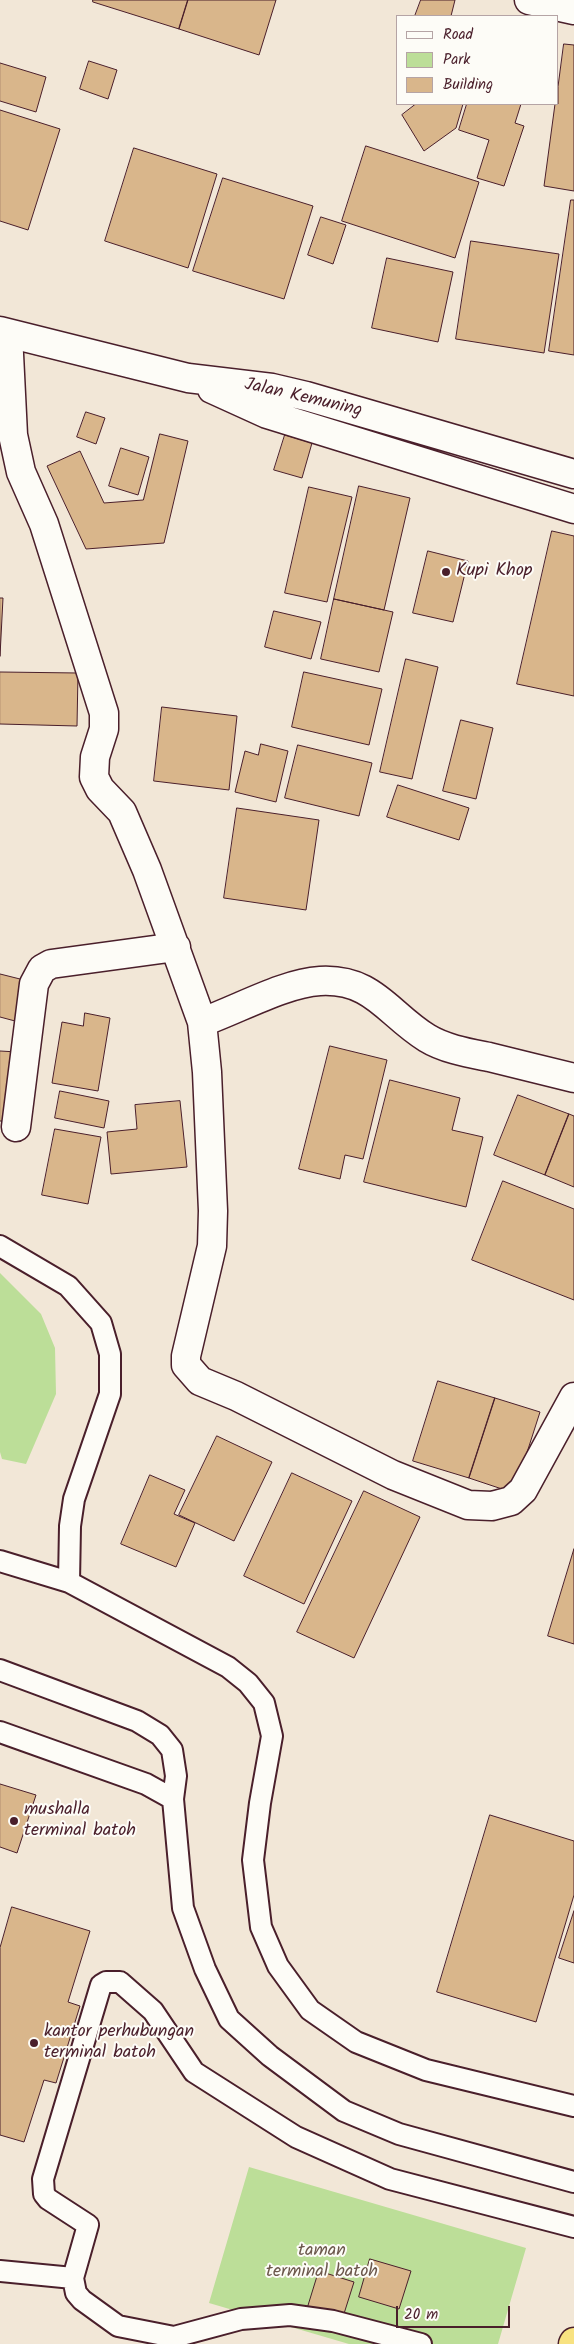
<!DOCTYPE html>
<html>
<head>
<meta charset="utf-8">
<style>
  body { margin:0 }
  #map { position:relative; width:574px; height:2344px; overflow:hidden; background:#f2e7d7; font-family:Kalam,sans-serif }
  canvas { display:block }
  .legend { position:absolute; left:396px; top:15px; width:162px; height:90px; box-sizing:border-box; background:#fdfcf7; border:1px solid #b5a4a5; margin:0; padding:6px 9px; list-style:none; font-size:15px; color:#4a1f2b }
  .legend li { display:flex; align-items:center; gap:10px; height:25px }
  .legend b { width:25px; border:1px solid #b5a4a5 }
  .scale { position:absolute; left:396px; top:2306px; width:114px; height:22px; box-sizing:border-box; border:2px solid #4a1f2b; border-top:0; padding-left:6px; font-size:15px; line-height:18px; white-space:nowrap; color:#4a1f2b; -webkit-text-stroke:4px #fdfcf7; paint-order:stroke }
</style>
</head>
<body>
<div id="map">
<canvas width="574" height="2344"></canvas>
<ul class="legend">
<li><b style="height:6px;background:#fdfcf7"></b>Road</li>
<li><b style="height:14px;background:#bcde98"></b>Park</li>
<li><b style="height:14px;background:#d9b68b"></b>Building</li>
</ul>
<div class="scale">20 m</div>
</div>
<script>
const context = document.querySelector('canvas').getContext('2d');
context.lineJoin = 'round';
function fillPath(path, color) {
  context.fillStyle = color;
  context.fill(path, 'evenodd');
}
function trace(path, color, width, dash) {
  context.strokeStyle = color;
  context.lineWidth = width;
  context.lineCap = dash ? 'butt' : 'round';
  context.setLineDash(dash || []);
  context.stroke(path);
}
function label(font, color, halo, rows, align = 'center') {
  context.font = font + ' Kalam,sans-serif';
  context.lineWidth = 4;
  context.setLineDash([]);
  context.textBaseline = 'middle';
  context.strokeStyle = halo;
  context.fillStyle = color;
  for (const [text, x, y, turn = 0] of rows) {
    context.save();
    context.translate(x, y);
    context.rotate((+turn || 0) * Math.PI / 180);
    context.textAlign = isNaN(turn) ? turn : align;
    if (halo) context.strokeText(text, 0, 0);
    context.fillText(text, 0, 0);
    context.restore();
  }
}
fillPath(new Path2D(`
  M0,1273L41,1314L55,1348L56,1394L26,1464L2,1459L0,1452Z
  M249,2167L526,2248L498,2344H349L209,2303Z`), '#bcde98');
const building = new Path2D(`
  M93,0H188L179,29L93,2Z
  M188,0H276L259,55L179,29Z
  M421,0H455L451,16H415Z
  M564,44L574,45V191L544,186L555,104H558V87Z
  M89,61L117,70L108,99L80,89Z
  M0,63L46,77L36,112L0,101Z
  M416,104H463L456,128L424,151L402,115Z
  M467,104H521L515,123L524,126L504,186L477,178L489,140L459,130Z
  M0,110L60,129L28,230L0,221Z
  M366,146L479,182L455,258L342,221Z
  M134,148L217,174L188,268L105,241Z
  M223,178L313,206L284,299L193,271Z
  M571,200H574V355L549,351Z
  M321,217L346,225L333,264L308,255Z
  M471,241L559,254L544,353L456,339Z
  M387,258L453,272L438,342L372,328Z
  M86,412L105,418L96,444L77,437Z
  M160,434L188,441L164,543L86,549L47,466L80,451L104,503L143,500Z
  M285,435L312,443L302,478L274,470Z
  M121,448L149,457L138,495L109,486Z
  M359,486L410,498L384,610L334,599Z
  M309,487L352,497L327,602L285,593Z
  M552,531L574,536V696L517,684Z
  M428,551L468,561L453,622L413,613Z
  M0,598H3L0,656Z
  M334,599L393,612L379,672L321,659Z
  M274,611L321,622L311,659L265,647Z
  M406,659L438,667L412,779L380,772Z
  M0,672L78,673L77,726L0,724Z
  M304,672L382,689L369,745L292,727Z
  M162,707L237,716L229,790L154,781Z
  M461,720L493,728L476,799L443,791Z
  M261,744L288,751L276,802L235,792L245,751L258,755Z
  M298,745L372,763L359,816L285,798Z
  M398,785L469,808L459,840L387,817Z
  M237,808L319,820L306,910L224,898Z
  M0,974L24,980L15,1021L0,1017Z
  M85,1013L110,1018L98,1091L52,1083L62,1022L83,1026Z
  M330,1046L387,1060L363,1159L345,1155L340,1179L299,1169Z
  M0,1051L17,1052L12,1122L0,1121Z
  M390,1080L460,1098L452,1130L483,1137L466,1207L364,1182Z
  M60,1091L109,1101L104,1128L55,1118Z
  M518,1095L569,1114L545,1175L494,1155Z
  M180,1101L187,1167L111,1174L107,1132L137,1129L135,1105Z
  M569,1114L574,1116V1187L545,1175Z
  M55,1129L101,1137L88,1204L42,1195Z
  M503,1181L574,1209V1300L472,1260Z
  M438,1381L495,1398L469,1478L413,1461Z
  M495,1398L540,1412L514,1493L469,1478Z
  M217,1436L272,1462L234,1541L179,1515Z
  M292,1473L352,1501L304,1604L244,1576Z
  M150,1475L185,1490L174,1514L195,1523L176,1567L121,1544Z
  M364,1491L420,1517L354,1658L297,1632Z
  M574,1549V1644L548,1636Z
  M0,1784L36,1795L17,1853L0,1847Z
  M490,1815L574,1841V1895L536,2022L437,1992Z
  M12,1907L90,1931L68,2002L80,2006L56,2083L44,2080L24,2142L0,2135V1948Z
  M574,1911V1963L559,1958Z
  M370,2259L411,2271L399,2309L359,2297Z
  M319,2271L354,2282L342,2320L307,2310Z`);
fillPath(building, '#d9b68b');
trace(building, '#4a1f2b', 1);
const service = new Path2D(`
  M0,1246L68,1286L101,1323L110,1354V1394L74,1499L70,1526L69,1582L228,1667L248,1683L264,1703L272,1736L260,1803L253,1860L261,1927L278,1966L310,2010L356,2042L426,2070L574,2106
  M0,1561L69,1582
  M0,1670L137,1721L160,1735L172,1750L176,1776L173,1799
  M0,1732L146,1784L173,1799L183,1908L205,1969L229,2019L270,2056L344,2111L399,2134L574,2182
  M0,2271L73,2278
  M421,2344L333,2321L290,2315L241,2319L174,2337L118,2326L82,2300L76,2293L73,2278L88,2225L48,2199L44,2194L43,2179L101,1985L106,1982H120L153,2011L194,2072L296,2137L390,2179L574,2227`);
const minor = new Path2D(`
  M529,0L574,10
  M8,334L13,435L21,472L44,524L104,713V729L95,757L94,777L100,789L122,812L147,870L202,1022L207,1072L213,1211L212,1246L186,1356V1365L200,1381L236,1396L393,1475L468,1505L492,1506L511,1501L523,1490L574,1397
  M202,1022C237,1010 284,983 320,981C373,978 388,1014 427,1038C445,1049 469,1053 489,1057C517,1064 546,1071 574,1078
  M16,1127L34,984L42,969L51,964L176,947`);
const tertiary = new Path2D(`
  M0,331L188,378L272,388L306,396L574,474
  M212,389L267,414L574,509`);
const trunk = new Path2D(`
  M573,2344L574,2342`);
trace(service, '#4a1f2b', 24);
trace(minor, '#4a1f2b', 31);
trace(tertiary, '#4a1f2b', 31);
trace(trunk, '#4a1f2b', 31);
trace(service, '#fdfcf7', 20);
trace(minor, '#fdfcf7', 28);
trace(tertiary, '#fdfcf7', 28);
trace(trunk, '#f8e281', 28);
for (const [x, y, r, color] of [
  [446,572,5,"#4a1f2b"],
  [14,1821,5,"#4a1f2b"],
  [34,2043,5,"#4a1f2b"]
]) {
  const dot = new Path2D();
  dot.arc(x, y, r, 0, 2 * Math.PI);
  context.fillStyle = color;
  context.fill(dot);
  trace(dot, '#fdfcf7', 2);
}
label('18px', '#4a1f2b', '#fdfcf7', [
  ["Jalan Kemuning",303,399,13]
]);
label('18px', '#4a1f2b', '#fdfcf7', [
  ["Kupi Khop",456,572],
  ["mushalla",24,1811],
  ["terminal batoh",24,1832],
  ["kantor perhubungan",44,2033],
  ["terminal batoh",44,2054]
], 'left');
label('18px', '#6c584c', '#fdfcf7', [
  ["taman",322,2252],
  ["terminal batoh",322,2273]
]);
</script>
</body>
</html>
